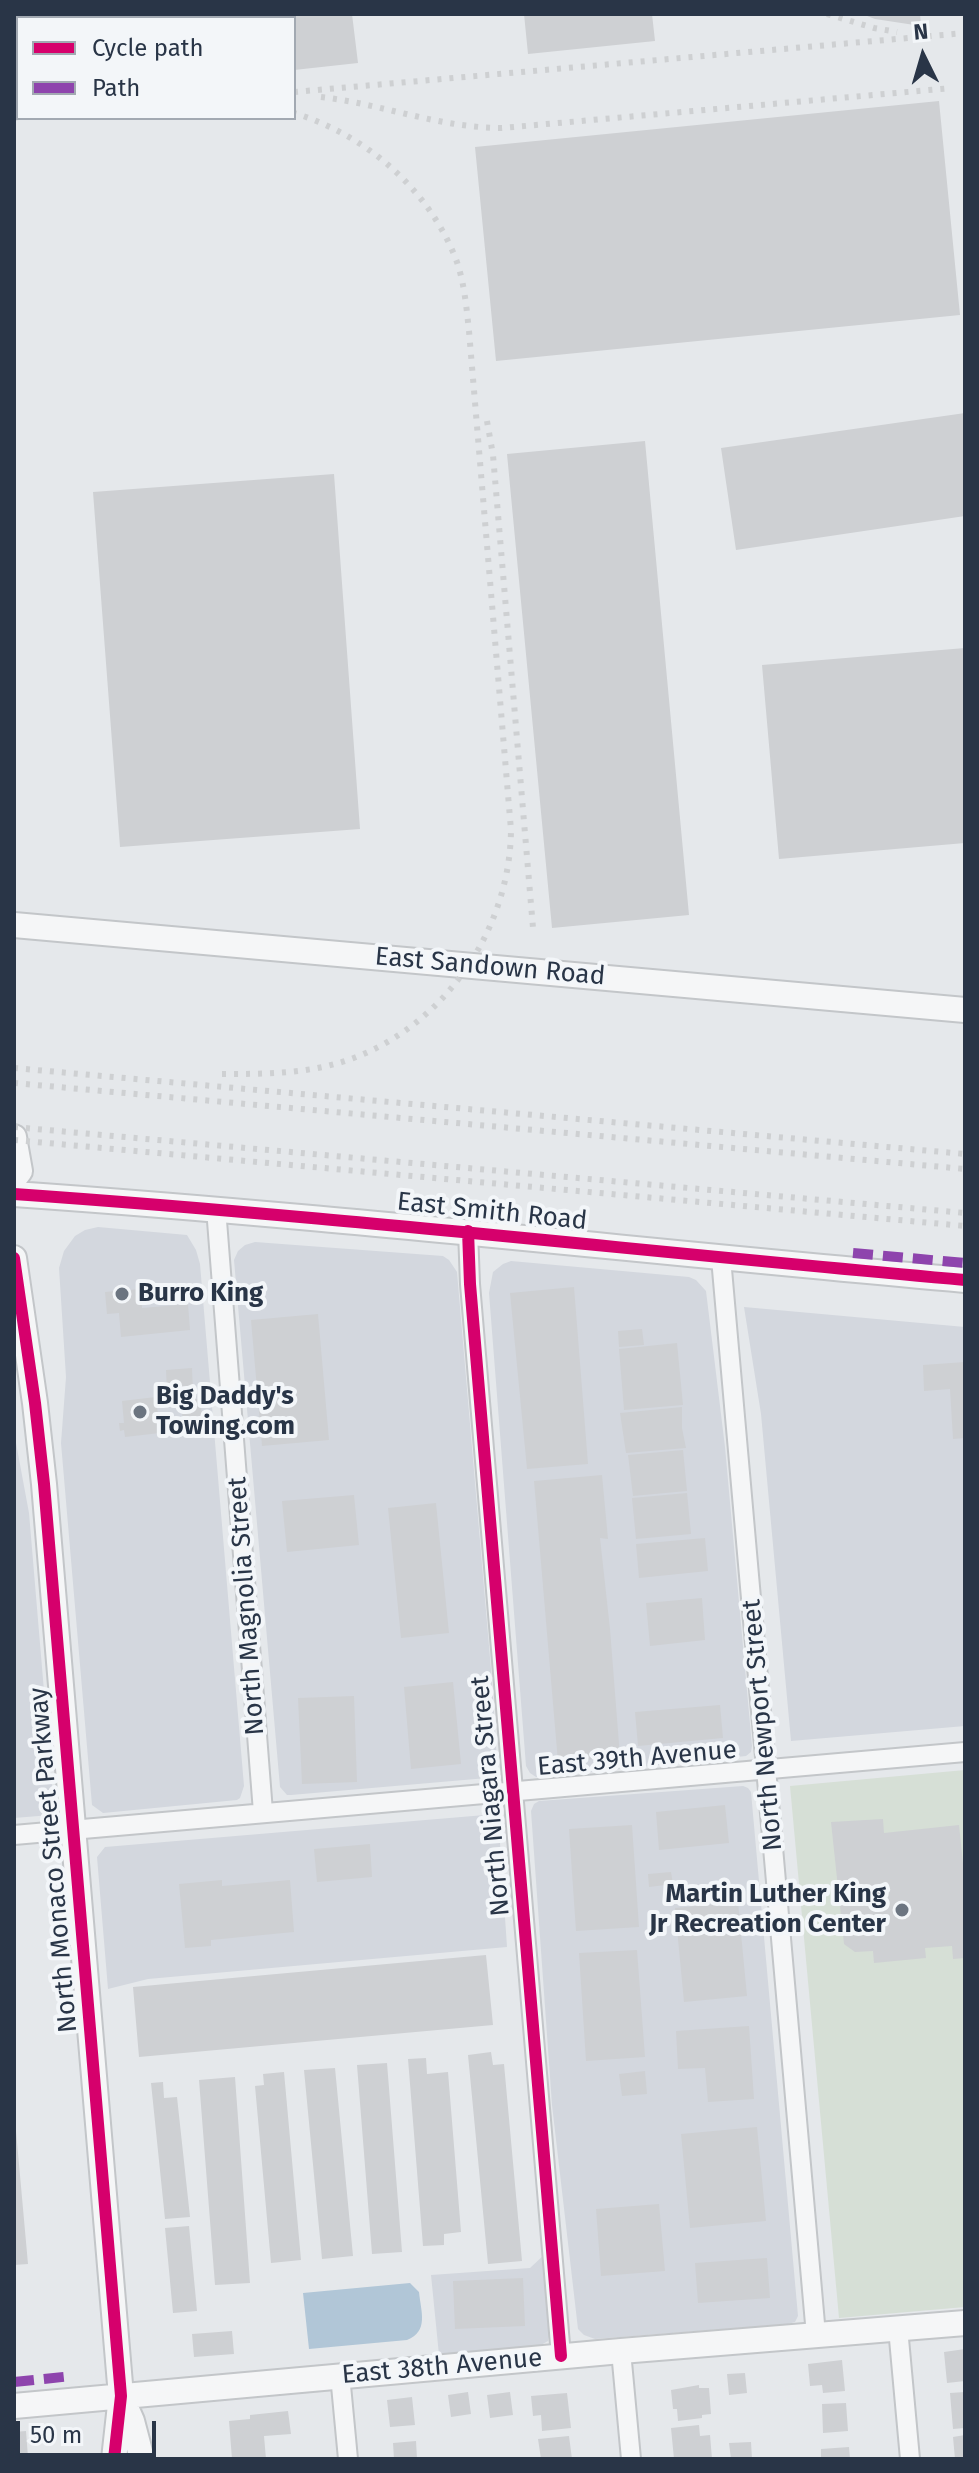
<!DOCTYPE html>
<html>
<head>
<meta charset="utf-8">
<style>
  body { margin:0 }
  #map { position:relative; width:979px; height:2473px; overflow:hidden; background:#e5e8eb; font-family:"Fira Sans",sans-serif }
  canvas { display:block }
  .frame { position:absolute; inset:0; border:16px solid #293547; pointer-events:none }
  .legend { position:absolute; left:16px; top:16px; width:280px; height:104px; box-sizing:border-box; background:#f3f6f9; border:2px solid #a2a9b2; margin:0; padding:10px 14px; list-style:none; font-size:24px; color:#293547 }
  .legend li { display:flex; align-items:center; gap:16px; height:40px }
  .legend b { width:40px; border:2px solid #a2a9b2 }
  .north { position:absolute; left:883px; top:16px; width:80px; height:80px; -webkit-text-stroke:6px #f3f6f9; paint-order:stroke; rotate:355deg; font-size:22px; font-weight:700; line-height:32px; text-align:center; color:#293547 }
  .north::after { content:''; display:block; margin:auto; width:28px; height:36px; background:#293547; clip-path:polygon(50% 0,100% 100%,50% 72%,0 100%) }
  .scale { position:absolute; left:16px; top:2421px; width:140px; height:36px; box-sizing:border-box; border:4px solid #293547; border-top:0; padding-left:10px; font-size:24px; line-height:28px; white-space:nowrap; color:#293547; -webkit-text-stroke:6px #f3f6f9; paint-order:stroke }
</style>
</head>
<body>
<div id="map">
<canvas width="979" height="2473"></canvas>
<div class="frame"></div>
<ul class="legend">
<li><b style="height:10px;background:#d6006c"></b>Cycle path</li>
<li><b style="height:10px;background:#8e44ad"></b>Path</li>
</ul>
<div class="north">N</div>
<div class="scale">50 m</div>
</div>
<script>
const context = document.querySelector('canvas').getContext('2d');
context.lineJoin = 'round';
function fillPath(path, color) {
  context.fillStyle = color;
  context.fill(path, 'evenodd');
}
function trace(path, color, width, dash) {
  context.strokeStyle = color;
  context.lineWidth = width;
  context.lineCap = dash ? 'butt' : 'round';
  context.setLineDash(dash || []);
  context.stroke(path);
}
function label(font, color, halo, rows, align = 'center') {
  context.font = font + ' "Fira Sans",sans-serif';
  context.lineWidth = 8;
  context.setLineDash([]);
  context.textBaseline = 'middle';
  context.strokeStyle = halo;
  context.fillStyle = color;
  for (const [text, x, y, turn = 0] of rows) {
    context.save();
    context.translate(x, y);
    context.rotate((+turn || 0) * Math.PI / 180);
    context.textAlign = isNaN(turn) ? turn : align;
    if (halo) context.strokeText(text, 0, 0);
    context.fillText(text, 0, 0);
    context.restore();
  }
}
fillPath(new Path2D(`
  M98,1227L187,1235L196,1250L200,1264L244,1786L240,1798L237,1800L103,1813L92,1805L61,1443L66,1377L59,1268L64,1251L75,1236L85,1230Z
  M255,1242L443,1256L449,1260L457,1272L492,1681L497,1763L495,1770L487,1778L291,1795H287L280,1787L234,1260L238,1251L245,1245Z
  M511,1261L689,1277L696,1280L706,1291L725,1447L752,1746L751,1752L746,1756L544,1777H536L530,1773L526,1766L489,1293L493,1272L503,1264Z
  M744,1307L965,1327V1726L791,1741L761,1414Z
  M14,1432L29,1513L54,1810L51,1815L14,1818Z
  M743,1786L748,1788L751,1792L798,2316L795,2322L788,2324L595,2339L584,2335L578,2329L552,2105L531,1811L534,1804L539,1801Z
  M485,1815L494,1818L499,1828L507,1947L148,1979L108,1989L97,1857L105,1847Z
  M545,2254L550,2331L548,2341L541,2345L439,2355L431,2275L530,2268Z`), '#d3d7de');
fillPath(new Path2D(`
  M965,1770V2307L839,2318L790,1786Z`), '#d6dfd6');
fillPath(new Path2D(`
  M410,2283L419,2292C421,2312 429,2331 407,2340L309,2349L303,2293Z`), '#b1c6d7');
fillPath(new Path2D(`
  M47,14H352L358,63L294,70V18H29V16Z
  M524,14H652L655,41L528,54Z
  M862,14H920L921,26L875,19Z
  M18,17V40H16L14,18Z
  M939,101L960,315L496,361L475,147Z
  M965,413V516L736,550L721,448Z
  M645,441L689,915L552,928L507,454Z
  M334,474L360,829L120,847L93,492Z
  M965,648V843L779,859L762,665Z
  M574,1287L588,1464L527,1469L510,1293Z
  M141,1289L142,1308L188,1304L190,1330L121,1337L119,1313L107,1314L105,1292Z
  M318,1314L329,1440L262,1446L251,1320Z
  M642,1329L644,1345L619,1347L618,1331Z
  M677,1343L683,1405L624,1410L619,1349Z
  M965,1362V1438L953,1439L950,1389L924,1391L923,1365Z
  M192,1368L193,1391L167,1392L166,1370Z
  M156,1397L160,1433L125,1437L124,1430L120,1431L119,1423H124L122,1401Z
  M200,1399L204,1433L184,1435L181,1401Z
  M682,1407V1428L686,1448L626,1453L620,1413Z
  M683,1450L687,1491L633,1496L628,1455Z
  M602,1475L608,1539L600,1538L610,1629L620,1757L558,1762L534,1481Z
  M687,1493L691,1534L636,1539L632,1498Z
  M354,1495L359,1545L287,1552L282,1501Z
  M436,1503L449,1633L401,1638L388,1508Z
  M705,1538L708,1571L639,1578L636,1544Z
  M702,1598L705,1640L650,1646L646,1603Z
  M453,1682L461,1764L411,1769L404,1687Z
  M354,1696L357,1782L302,1784L298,1698Z
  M720,1705L723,1738L638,1746L635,1712Z
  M725,1805L729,1843L659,1850L656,1812Z
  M883,1819L884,1833L959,1825L965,1883V1958L953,1959L952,1946L925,1948L926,1958L874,1963L873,1951L855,1952L844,1944L831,1822Z
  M632,1825L639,1927L576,1931L569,1829Z
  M370,1844L372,1877L317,1882L314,1849Z
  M671,1872L673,1884L649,1887L648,1874Z
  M222,1880V1886L290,1880L294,1932L211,1940V1946L185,1948L179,1884Z
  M738,1902L747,1996L684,2002L675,1908Z
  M637,1950L645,2057L586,2061L579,1953Z
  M486,1955L493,2025L139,2057L133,1987Z
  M749,2026L754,2099L708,2102L705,2068L678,2069L676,2031Z
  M491,2052L493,2065L504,2064L522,2261L488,2264L468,2055Z
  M426,2058L427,2074L448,2072L461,2232L444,2234V2245L423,2246L408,2059Z
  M387,2063L402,2252L372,2254L357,2065Z
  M335,2068L353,2256L322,2259L304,2070Z
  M645,2071L647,2094L622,2096L619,2074Z
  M284,2072L301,2260L271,2263L255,2086L264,2085L263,2074Z
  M235,2077L250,2283L215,2285L199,2080Z
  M163,2082L164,2098L177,2097L190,2217L165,2219L151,2083Z
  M757,2127L766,2221L690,2228L681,2134Z
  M14,2131H16L28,2264L14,2265Z
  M659,2204L665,2271L601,2276L596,2209Z
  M189,2226L197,2311L173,2313L165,2228Z
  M767,2258L770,2298L698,2303L695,2263Z
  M523,2278L525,2326L455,2329L453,2281Z
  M232,2331L234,2354L194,2357L192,2334Z
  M965,2349V2381L947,2383L944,2352Z
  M842,2360L845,2391L823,2393L822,2385L810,2386L808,2364Z
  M745,2373L747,2393L729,2395L727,2374Z
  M699,2385V2388H709L711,2414L702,2415V2418L678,2421L677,2409H673L671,2390Z
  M468,2392L471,2414L451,2417L448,2395Z
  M510,2392L513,2415L490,2418L487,2395Z
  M965,2392V2428L953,2429L950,2393Z
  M567,2393L571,2428L542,2431L541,2415L533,2416L531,2396Z
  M412,2397L415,2425L390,2427L387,2400Z
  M846,2403L848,2431L823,2433L822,2404Z
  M288,2411L291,2434L264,2436L266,2459H232L229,2421L250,2419V2415Z
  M699,2425L700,2436L710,2435L712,2459H674L671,2428Z
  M26,2431L28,2457L14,2458V2432Z
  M965,2435V2459H955L953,2437Z
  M569,2436L572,2459H541L538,2439Z
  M416,2441L417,2459H394L393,2443Z
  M751,2442L752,2459H731L729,2443Z
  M849,2447L850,2459H821V2449Z`), '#ced0d3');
const minor = new Path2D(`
  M216,1208L263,1812
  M468,1231L470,1284L561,2356
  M721,1258L816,2335
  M14,1835L965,1752
  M898,2328L910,2459
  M621,2351L631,2459
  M340,2375L348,2459`);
const tertiary = new Path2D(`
  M14,925L965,1010
  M14,1137L20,1171L14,1179
  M14,1194C332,1216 648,1252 965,1280
  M14,1258L35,1403L44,1484L121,2396L114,2459
  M121,2396L132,2421L142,2459
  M14,2406L621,2351L965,2323`);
trace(minor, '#c3c6c9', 22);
trace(tertiary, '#c3c6c9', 28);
trace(minor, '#f5f6f7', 18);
trace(tertiary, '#f5f6f7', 24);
trace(new Path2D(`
  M827,14L874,28L897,32
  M294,92L965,33
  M321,97C382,104 440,128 502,128L952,88
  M14,118L18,117
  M487,421L493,455L533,928
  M14,1068L965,1154
  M222,1074C265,1074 307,1074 348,1060C444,1027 510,930 511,830L469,331C466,304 464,277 453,252C424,185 363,134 294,113
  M14,1083L965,1169
  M14,1127L965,1213
  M14,1140L965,1226`), '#ced0d2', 6, [4, 8]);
trace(new Path2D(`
  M853,1253L965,1263
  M14,2382L72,2376`), '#8e44ad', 10, [20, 10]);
trace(new Path2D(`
  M14,1194C332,1216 648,1252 965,1280
  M468,1231L470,1284L561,2356
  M14,1258L35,1403L44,1484L121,2396L114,2459`), '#d6006c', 12);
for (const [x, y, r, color] of [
  [122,1294,8,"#6b7480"],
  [140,1412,8,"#6b7480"],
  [902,1910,8,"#6b7480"]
]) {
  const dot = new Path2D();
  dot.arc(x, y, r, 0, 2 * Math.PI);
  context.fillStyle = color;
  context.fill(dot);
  trace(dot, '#f3f6f9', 3);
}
label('26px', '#293547', '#f3f6f9', [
  ["East Sandown Road",490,967,5],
  ["East Smith Road",492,1212,6],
  ["North Magnolia Street",247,1606,-94],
  ["North Newport Street",763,1725,-95],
  ["East 39th Avenue",637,1759,-5],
  ["North Niagara Street",491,1796,-95],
  ["North Monaco Street Parkway",54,1860,-95],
  ["East 38th Avenue",442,2367,-5]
]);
label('bold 26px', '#293547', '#f3f6f9', [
  ["Burro King",138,1294],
  ["Big Daddy's",156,1397],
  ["Towing.com",156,1427],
  ["Martin Luther King",886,1895,"right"],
  ["Jr Recreation Center",886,1925,"right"]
], 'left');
</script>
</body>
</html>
